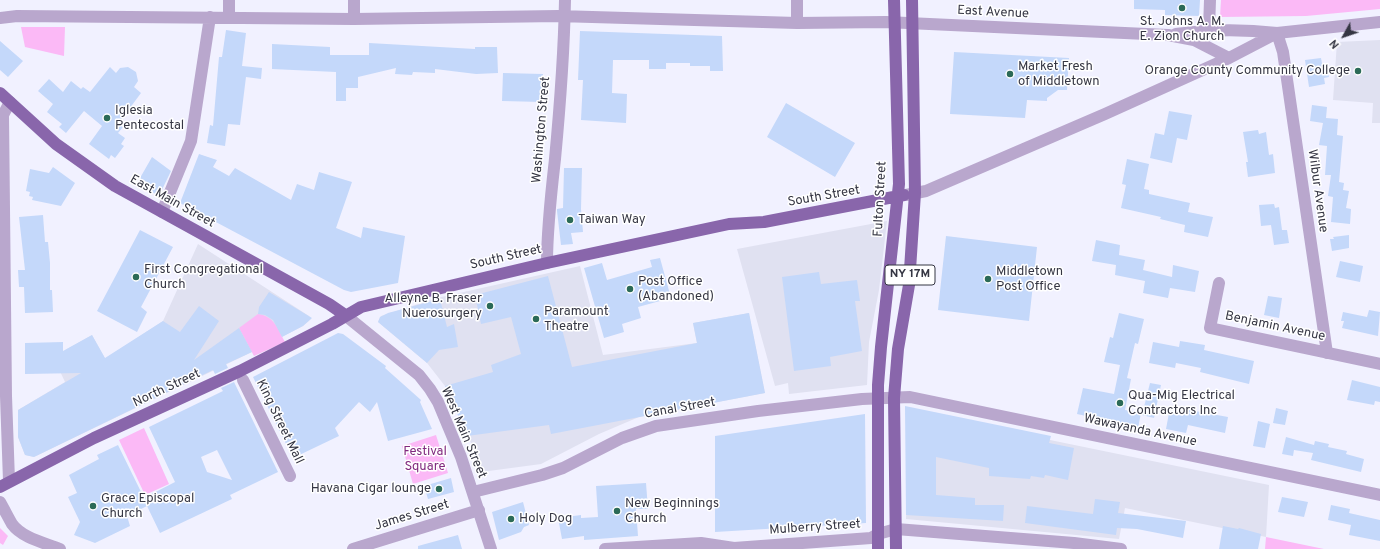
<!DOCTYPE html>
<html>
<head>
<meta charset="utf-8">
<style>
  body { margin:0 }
  #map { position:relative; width:1380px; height:549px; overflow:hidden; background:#f1f1ff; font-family:Overpass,sans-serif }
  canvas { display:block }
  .north { position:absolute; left:1324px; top:16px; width:40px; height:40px; -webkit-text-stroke:3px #fff; paint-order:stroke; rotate:230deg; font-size:11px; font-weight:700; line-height:16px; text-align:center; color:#353643 }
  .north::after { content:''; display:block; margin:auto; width:14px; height:18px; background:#353643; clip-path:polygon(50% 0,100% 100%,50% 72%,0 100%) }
</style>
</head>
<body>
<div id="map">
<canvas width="1380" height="549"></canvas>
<div class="north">N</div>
</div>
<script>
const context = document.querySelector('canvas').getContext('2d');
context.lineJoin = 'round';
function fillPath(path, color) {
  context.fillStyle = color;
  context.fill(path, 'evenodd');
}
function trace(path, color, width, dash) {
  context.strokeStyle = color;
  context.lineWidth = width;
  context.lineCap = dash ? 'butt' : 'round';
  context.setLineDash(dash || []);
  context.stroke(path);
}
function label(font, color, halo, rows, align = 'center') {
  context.font = font + ' Overpass,sans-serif';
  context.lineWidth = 3;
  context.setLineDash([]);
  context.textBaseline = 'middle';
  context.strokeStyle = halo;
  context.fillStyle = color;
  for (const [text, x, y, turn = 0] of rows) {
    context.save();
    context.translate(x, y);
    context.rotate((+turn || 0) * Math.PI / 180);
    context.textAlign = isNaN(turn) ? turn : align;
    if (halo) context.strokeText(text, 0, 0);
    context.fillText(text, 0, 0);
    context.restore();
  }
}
fillPath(new Path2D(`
  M1380,40V123H1372L1373,103L1333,100L1337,42Z
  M887,221L879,290L869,342L867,385L789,394L788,383L775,386L737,249Z
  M198,244L309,316L311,319L303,326L252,352L34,457L25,455L18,437V410L65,382L58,367L67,349L92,335L108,364L114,353L163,321Z
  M580,266L603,355L697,343L693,323L749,313L765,393L639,417L599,434L541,464L481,472L471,443L445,386L427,363L378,322L381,316L437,298Z
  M909,411L1269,485L1266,537L1125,508L1119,539L906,519Z`), '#e0e1f1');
fillPath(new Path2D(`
  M1221,0H1380V9L1306,16L1220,17Z
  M21,27H65L64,56L25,47Z
  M258,314C274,316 278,329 285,342L254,356L239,328Z
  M144,428L169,484L145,495L119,440Z
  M436,435L448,473L413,484L402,446Z
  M0,528L8,536L3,545L0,543Z
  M1266,537L1324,549H1265Z`), '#fbb9f6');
fillPath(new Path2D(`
  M1134,0H1200L1199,16L1165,15V10L1134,9Z
  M226,30L246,33L242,66L262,68L261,79L246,77L240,125L228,124L225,146L207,143L210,125L213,126L219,57H222Z
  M580,31L722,36L723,71H710V66H690V63H666V69H649V60H613L612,93L627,94L626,123L581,120L583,80H578Z
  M0,41L23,61L8,77L0,70Z
  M369,43L475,49V47H497L498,73L476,74L435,69V73L413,72L412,75L395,74L396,68L358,77V88H346V101H336V72L272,69V44L330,47V55H369Z
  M954,52L1069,58L1067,90H1058L1047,98V101L1027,100L1025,118L950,114Z
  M1321,58L1323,69L1327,68L1329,77L1324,78L1325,84L1309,87L1305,60Z
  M110,67L116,73L120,68L128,67L136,72L138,81L134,87L141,93L118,124L123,127L118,133L125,138L121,144L124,146L115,158L111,155L109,159L89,144L102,126L84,111L66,133L59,127L62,124L47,112L53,104L38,91L49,79L63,92L71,81L81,89L83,87L90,92Z
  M503,73L543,74L542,102L502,101Z
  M786,103L855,143L835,177L767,137Z
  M1312,105L1327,107L1326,118L1338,119L1337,135L1343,136L1339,182L1344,183L1343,190L1349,191L1346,208L1351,209L1350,224L1331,222L1333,197L1328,196L1331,175H1325L1327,146L1319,145L1323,123L1310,121Z
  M1169,111L1192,115L1187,140L1177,138L1172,163L1150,158L1155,133L1164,135Z
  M1258,130L1259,134L1266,132L1269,155L1273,154L1275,173L1248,177L1246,162H1248L1243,132Z
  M199,154L217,160L213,167L229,176L235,168L291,200L297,184L314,190L319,172L352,182L336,228L361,238L363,227L405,236L398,283L351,292L344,290L180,203Z
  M152,157L171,171L159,196L149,190L152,185L140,178Z
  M1127,159L1149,164L1144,189L1149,190V194L1190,203L1188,212L1213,217L1208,237L1184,232L1185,225L1160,219L1161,217L1121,208L1126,185L1122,184Z
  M53,167L75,183L61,206L32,200L33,197L29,196L30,192L26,191L30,169L49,173Z
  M564,168H582L581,209L583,232L571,233L573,244L561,245L557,211V209L563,208Z
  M1274,204L1275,208L1279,207L1282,230H1287L1289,243L1274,245L1271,225L1261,226L1259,205Z
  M43,215L45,242H48L50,263V290H52L53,312L25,313L24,287H19L18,270H25L19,217Z
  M140,230L173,247L141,307L147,312L137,332L97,311Z
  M1349,235V248L1332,251L1330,239H1334L1333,237Z
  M946,236L1037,247L1029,321L938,310Z
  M1096,240L1120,245L1119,255L1145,260L1143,270L1172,277L1173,265L1199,271L1195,292L1170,288L1168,298L1143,293L1145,281L1115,275L1116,265L1092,261Z
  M660,258L671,298L638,307L641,318L622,324L624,332L604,338L584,268L602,263L607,280L652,267L650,260Z
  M1340,261L1363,266L1360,282L1336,277Z
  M819,272L821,284L857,280L860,301H855L862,351L830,357L831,366L794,371L782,277Z
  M548,276L572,367L697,343L693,323L749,313L765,393L551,434L549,425L467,436L445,386L493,372L491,365L521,354L511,317L481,324L475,295Z
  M269,292L312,318L303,326L282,337L273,320L265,315L258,314L259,307Z
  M1268,296L1282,298L1279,318L1264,315Z
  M440,299L447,327L454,324L458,347L439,350L427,363L378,322L380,317L388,313Z
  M199,306L219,321L194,360L239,328L252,352L226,364L228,368L215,374L213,370L34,457L25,455L18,437V410L81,373L25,374V343L63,342V351L92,335L105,358L163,321L180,332Z
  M1369,310L1380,312L1378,336L1342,328L1344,321H1341L1343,312L1367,317Z
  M1119,313L1144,319L1138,344L1135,343L1127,378L1131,379L1125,410L1141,413L1138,428L1122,426L1121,429L1108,426L1109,421L1077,414L1083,388L1114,394L1120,365L1104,362L1110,337L1113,338Z
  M338,333L343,334L386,366L385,368L421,400L420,402L432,429L388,441L377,402L370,412L359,402L335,428L339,436L293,458L253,377Z
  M1180,341L1205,345L1204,350L1254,361L1249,384L1200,372L1201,368L1176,363L1175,368L1149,363L1153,342L1179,347Z
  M1352,380L1380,387V402L1375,401L1374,405L1347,400Z
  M234,382L278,472L230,495L232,499L160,533L147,506L127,516L130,526L95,543L74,535L80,522L68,497L77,493L69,475L99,459L97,455L118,445L144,498L175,482L149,427L223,391L221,388ZM217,450L232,480L207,472L201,457Z
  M1150,383L1161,385L1154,418L1142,415Z
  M905,406L1051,436L1049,443L1074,448L1068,480L1045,475L1044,478L1031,476L1030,479L989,476V468L936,457V495L975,498V505H1004L1003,521L906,515Z
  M1276,408L1288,411L1285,425L1273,423Z
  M1184,409L1228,417L1225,433L1188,425L1186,433L1166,429L1169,413L1183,416Z
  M865,414L866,523L715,532V436Z
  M1258,421L1270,424L1265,448L1253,446Z
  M1286,437L1314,445L1315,441L1329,444L1328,447L1347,451L1346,454L1364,459L1361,472L1311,460L1313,453L1294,450L1293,456L1282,454Z
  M451,478L454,492L428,499L424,486Z
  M646,483L648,509H636L638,536L584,540V536L562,539L558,518L581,515V518L598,517L596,486Z
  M1282,497L1308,502L1304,517L1278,512Z
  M1095,499L1120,502L1118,513L1186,521L1183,538L1137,529L1117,528L1116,535L1025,523L1027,506L1093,514Z
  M523,502L529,525L524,527L521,532L499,540L492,512Z
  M1331,505L1350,509L1349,513L1380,520V541L1349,535L1351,525L1328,520Z
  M1223,526L1238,529L1239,528L1261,534L1258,549H1219Z
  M458,535L462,549H418V546Z`), '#c4d8fa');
trace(new Path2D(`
  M229,0V18
  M354,0V19
  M0,18L17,16L354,19L558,16L797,23L886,22L1168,35L1194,40L1229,58
  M797,23V0
  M1209,29L1210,0
  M1176,34C1211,29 1243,29 1277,33L1283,52L1327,353
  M906,195L926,191L1105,114L1229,58L1277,33L1380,22
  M162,212L191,141L210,17
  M547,263C547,228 551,194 555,159C560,106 564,53 565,0
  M1219,283L1210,328L1380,364
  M345,315L419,375L430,389L438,402L461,457L491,549
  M243,380L290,476
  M9,481L6,396L3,115L10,102
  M473,492L542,475L563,468L622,438L656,426L758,411L862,399L910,397L1380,495
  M0,502C4,509 8,517 12,524C22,538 45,543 60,549
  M353,549L479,510
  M605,549L701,543L734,548L871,538L878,534L896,529L1074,543L1121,549`), '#b9a7cd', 12);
trace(new Path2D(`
  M0,93L56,144L115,186L329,304L345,315
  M0,487L94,438L240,371L332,324L361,307L547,263L729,224L764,222L904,195
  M878,549V385L881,347L899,184L894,0
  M896,549L894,398L898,349L909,285L915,193L912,0`), '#8966ab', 12);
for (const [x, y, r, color] of [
  [1182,8,4,"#2b6a57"],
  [1358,71,4,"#2b6a57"],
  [1010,74,4,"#2b6a57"],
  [107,118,4,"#2b6a57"],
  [570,220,4,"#2b6a57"],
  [136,277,4,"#2b6a57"],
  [988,279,4,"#2b6a57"],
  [630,289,4,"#2b6a57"],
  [490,306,4,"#2b6a57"],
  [536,319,4,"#2b6a57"],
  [1120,403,4,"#2b6a57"],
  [439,489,4,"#2b6a57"],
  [93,506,4,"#2b6a57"],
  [617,511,4,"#2b6a57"],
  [511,519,4,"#2b6a57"]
]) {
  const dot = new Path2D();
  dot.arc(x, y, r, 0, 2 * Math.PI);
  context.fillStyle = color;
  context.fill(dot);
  trace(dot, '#fff', 1.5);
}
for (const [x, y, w] of [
  [910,275,50]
]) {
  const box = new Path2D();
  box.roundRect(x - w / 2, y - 10, w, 20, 3);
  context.fillStyle = '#fff';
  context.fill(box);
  trace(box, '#353643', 1);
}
label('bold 12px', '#353643', null, [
  ["NY 17M",910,275]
]);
label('13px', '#353643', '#fff', [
  ["East Avenue",993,13,3],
  ["Washington Street",542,130,-85],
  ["Wilbur Avenue",1317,191,82],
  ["South Street",824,197,-10],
  ["Fulton Street",881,199,-87],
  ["East Main Street",172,202,29],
  ["South Street",506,258,-13],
  ["Benjamin Avenue",1275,327,12],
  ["North Street",167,389,-25],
  ["Canal Street",680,409,-10],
  ["King Street Mall",279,422,64],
  ["Wawayanda Avenue",1140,431,12],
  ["West Main Street",463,433,67],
  ["James Street",412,516,-17],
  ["Mulberry Street",815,528,-4]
]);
label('13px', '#353643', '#fff', [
  ["St. Johns A. M.",1182,22,"center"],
  ["E. Zion Church",1182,37,"center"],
  ["Market Fresh",1018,67],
  ["of Middletown",1018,82],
  ["Orange County Community College",1350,71,"right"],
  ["Iglesia",115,111],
  ["Pentecostal",115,126],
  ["Taiwan Way",578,220],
  ["First Congregational",144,270],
  ["Church",144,285],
  ["Middletown",996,272],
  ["Post Office",996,287],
  ["Post Office",638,282],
  ["(Abandoned)",638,297],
  ["Alleyne B. Fraser",482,299,"right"],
  ["Nuerosurgery",482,314,"right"],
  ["Paramount",544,312],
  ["Theatre",544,327],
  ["Qua-Mig Electrical",1128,396],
  ["Contractors Inc",1128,411],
  ["Havana Cigar lounge",431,489,"right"],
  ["Grace Episcopal",101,499],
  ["Church",101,514],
  ["New Beginnings",625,504],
  ["Church",625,519],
  ["Holy Dog",519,519]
], 'left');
label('13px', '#812a7f', '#fff', [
  ["Festival",425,452],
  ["Square",425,467]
]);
</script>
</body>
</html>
